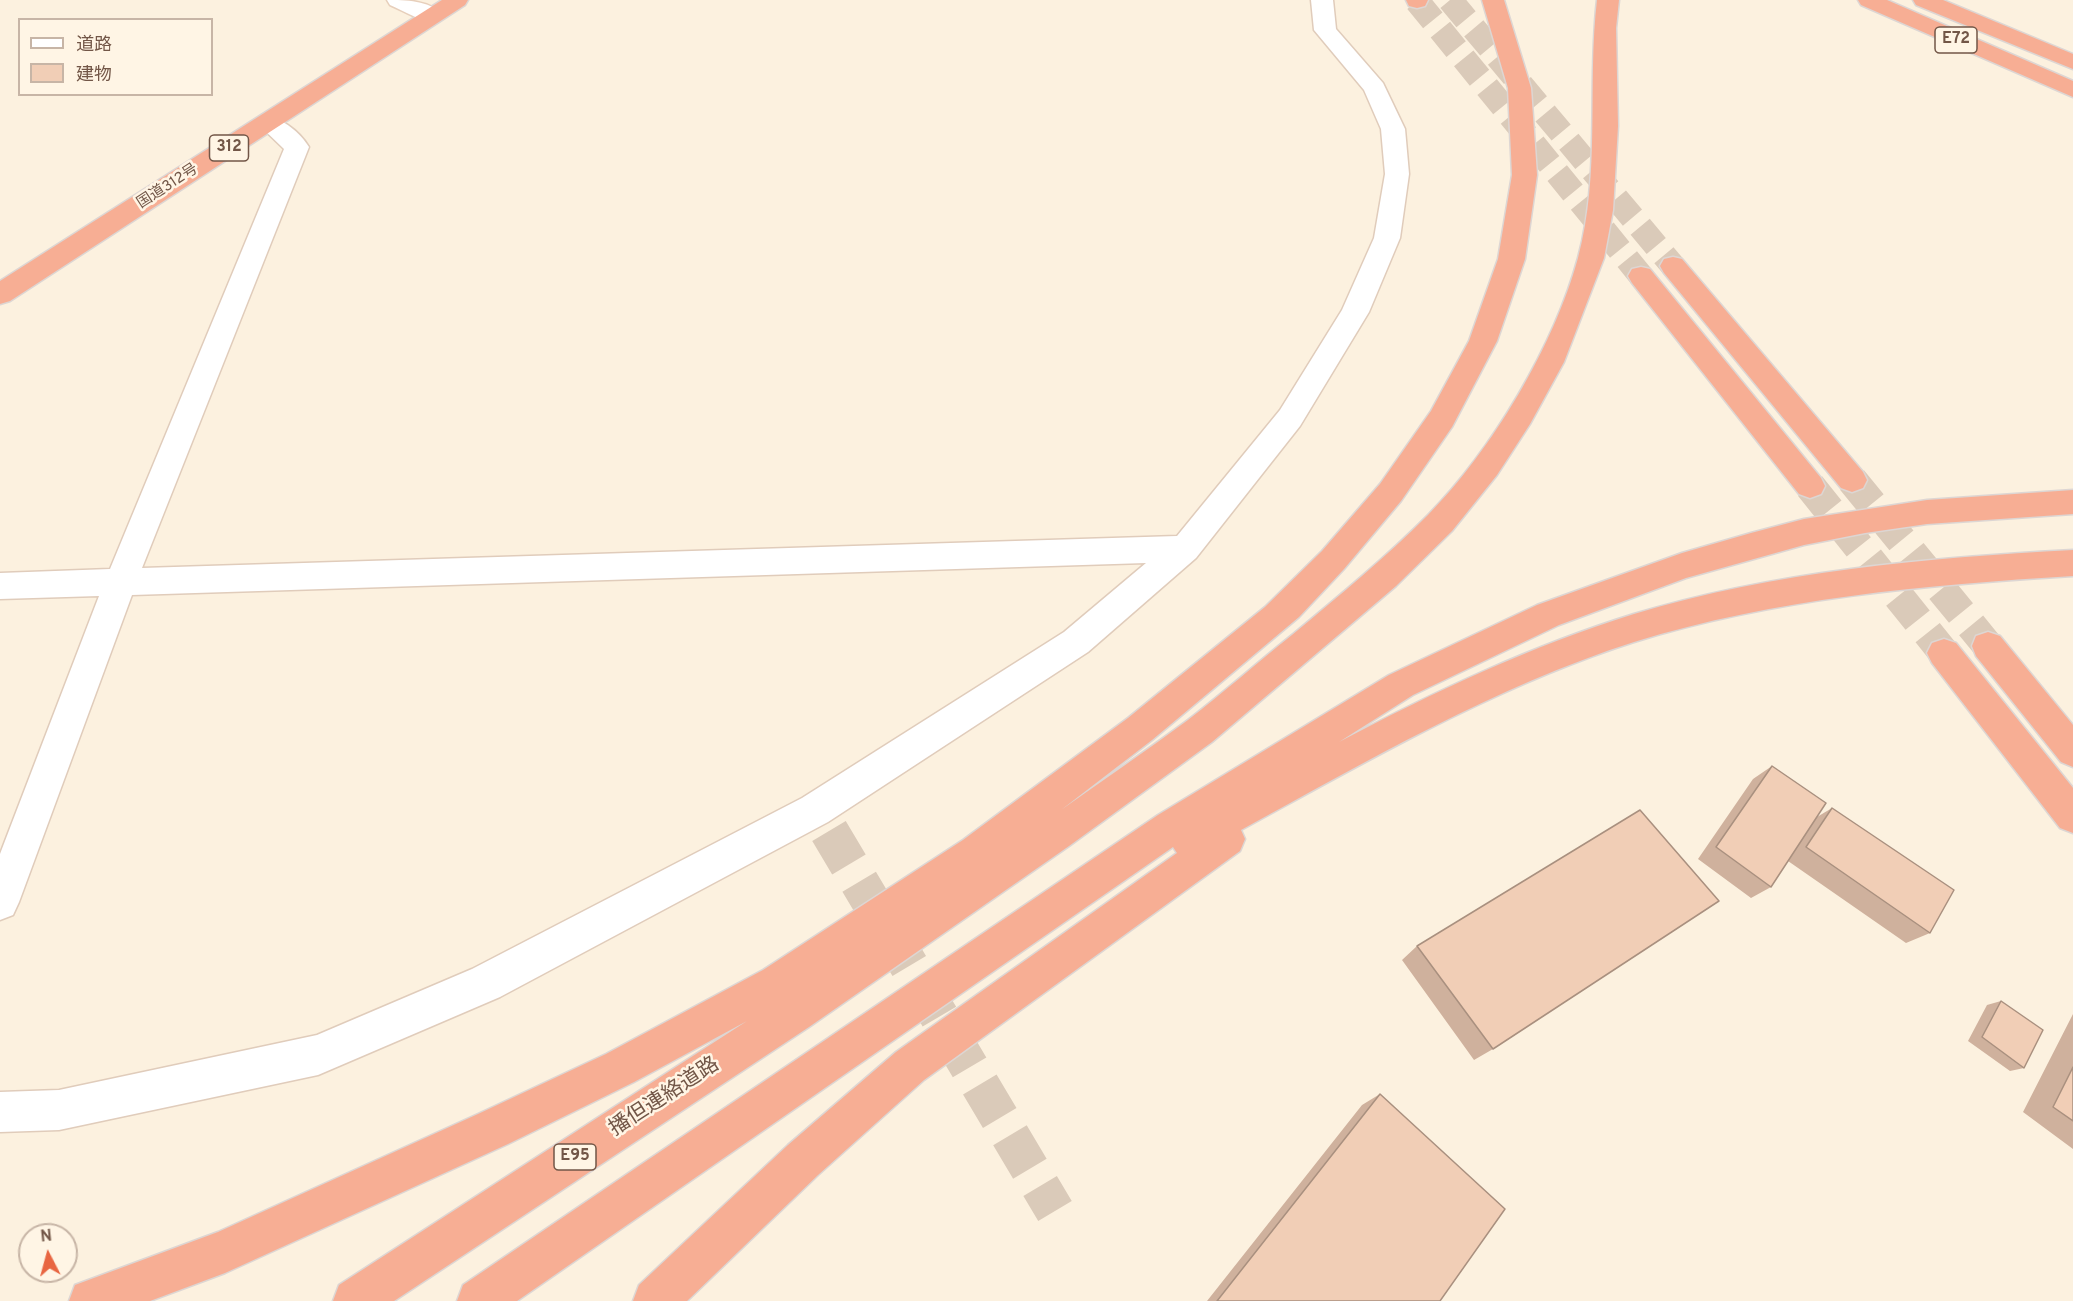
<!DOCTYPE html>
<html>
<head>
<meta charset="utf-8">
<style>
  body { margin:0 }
  #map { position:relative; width:2073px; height:1301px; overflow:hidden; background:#fcf1df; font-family:Overpass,"Noto Sans JP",sans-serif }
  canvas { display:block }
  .legend { position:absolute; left:18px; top:18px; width:195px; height:78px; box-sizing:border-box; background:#fff5e5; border:2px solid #c7b5a6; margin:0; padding:8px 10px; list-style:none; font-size:18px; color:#725647 }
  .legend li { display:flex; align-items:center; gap:12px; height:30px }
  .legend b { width:30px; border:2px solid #c7b5a6 }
  .north { position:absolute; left:18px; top:1223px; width:60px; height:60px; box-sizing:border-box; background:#fff5e5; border:2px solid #c7b5a6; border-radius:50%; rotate:354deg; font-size:16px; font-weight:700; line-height:24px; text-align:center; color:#725647 }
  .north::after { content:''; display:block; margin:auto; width:21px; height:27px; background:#e86642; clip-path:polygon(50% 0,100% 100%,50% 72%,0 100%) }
</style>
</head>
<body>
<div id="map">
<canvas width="2073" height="1301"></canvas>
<ul class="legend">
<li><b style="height:8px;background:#fff"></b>道路</li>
<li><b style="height:16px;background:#f1ceb6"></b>建物</li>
</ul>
<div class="north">N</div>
</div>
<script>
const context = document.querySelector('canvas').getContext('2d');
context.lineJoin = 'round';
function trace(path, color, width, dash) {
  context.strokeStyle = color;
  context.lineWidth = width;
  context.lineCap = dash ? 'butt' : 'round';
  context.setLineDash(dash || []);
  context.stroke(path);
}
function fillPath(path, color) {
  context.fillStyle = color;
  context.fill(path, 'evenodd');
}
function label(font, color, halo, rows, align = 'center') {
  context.font = font + ' Overpass,"Noto Sans JP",sans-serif';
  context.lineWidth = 5;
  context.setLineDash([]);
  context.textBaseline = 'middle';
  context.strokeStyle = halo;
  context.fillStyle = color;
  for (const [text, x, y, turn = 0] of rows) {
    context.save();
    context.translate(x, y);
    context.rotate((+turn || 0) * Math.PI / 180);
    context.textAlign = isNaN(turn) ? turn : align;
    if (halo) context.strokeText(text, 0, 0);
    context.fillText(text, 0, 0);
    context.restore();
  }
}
trace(new Path2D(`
  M829,831L1055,1211`), '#dacab9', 39, [39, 20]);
trace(new Path2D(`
  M1450,0L1673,266
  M1417,1L1641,276`), '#dacab9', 25, [25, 12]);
trace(new Path2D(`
  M1852,480L1988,646
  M1810,486L1944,653`), '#dacab9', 31, [31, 16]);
const street = new Path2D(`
  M1311,0H1333L1336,29L1383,83L1405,129L1409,174L1400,238L1369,312L1300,426L1196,558L1088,652L828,822L500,997L318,1075L59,1130L0,1132V1092L59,1090L317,1035L472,969L802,798L1064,632L1146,563L132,595L19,902L13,915L0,920V854L99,596L0,599V573L110,569L284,149L257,123L260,118C278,113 300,132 309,147L142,568L1177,536L1280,410L1342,310L1374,238L1385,174L1381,129L1364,90L1314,30Z`);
const secondary = new Path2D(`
  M387,0C405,0 430,0 442,15L439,20C422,24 405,11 390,5Z`);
const highway = new Path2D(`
  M442,0H468L465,5L10,301L0,304V281Z
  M1406,0H1428L1425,6L1417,8L1409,6Z
  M1482,0H1504L1531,88L1537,175L1525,259L1497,341L1452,427L1401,501L1344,569L1299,617L1152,740L1061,810C1103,780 1146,751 1188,720C1223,693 1257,663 1292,635C1339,596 1385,558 1428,515C1492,450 1554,346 1578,258C1601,173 1587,85 1597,0H1619L1616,28L1618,126L1613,210L1604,258L1564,362L1530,424L1497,475L1452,531L1396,586L1212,742L1069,846L809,1027L394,1301H333L339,1285L747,1021L634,1082L508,1144L225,1273L150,1301H69L75,1285L218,1232L478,1114L606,1054L763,970L963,840L1128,718L1265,607L1322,551L1380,484L1431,411L1469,341L1498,259L1512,175L1508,88Z
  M1858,0H1887L2073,81V97L1861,5Z
  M1913,0H1943L2073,54V69L1916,5Z
  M1673,257L1682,259L1863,472L1867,480L1863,488L1852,492L1841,488L1664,273L1660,266L1664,259Z
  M1641,267L1650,269L1821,478L1825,486L1821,494L1810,498L1799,494L1632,283L1628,276L1632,269Z
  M2073,490V514L1927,524L1865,533L1804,545L1686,578L1559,625L1413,695L1339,742C1434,692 1531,646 1634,614C1776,571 1925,558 2073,550V576C1925,585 1776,598 1634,642C1496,686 1367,761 1241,830L1245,839L1240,851L924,1080L818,1175L687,1301H633L639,1285L788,1145L896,1052L1177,853L1173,847L517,1301H457L463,1285L1158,815L1389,675L1537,605L1682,553L1751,533L1804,519L1927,500Z
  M1988,632L2000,636L2073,725V767L2061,762L1976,656L1972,646L1976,636Z
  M1944,639L1956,643L2073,788V833L2060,828L1932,663L1927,653L1932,643Z`);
trace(street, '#e0ccbb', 3);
trace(secondary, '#e7cfbb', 3);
trace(highway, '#ddd6d3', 3);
fillPath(street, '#fff');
fillPath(secondary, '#fff');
fillPath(highway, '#f7ae94');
fillPath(new Path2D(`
  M1772,766L1817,817L1832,808L1930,933L1906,943L1788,861L1771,887L1751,898L1698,859L1753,779Z
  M1417,946L1493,1049L1474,1060L1402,960Z
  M2001,1001L2024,1068L2010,1071L1968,1041L1987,1005Z
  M2073,1014V1149L2023,1112Z
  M1380,1094L1440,1301H1207L1362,1105Z`), '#cfb19d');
const building = new Path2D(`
  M1772,766L1826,803L1771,887L1716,847Z
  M1832,808L1954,890L1930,933L1806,847Z
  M1640,810L1719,901L1493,1049L1417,946Z
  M2001,1001L2043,1030L2024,1068L1982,1037Z
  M2073,1067V1121L2053,1107Z
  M1380,1094L1505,1209L1440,1301H1217Z`);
fillPath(building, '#f1ceb6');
trace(building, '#a9907f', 1.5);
label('15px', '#725647', '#fff5e5', [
  ["国道312号",168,187,-33]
]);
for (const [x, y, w] of [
  [1956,40,42],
  [229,148,39],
  [575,1157,42]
]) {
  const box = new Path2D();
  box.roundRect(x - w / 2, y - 13, w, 26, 4.5);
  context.fillStyle = '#fff5e5';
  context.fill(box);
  trace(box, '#725647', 1.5);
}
label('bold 16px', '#725647', null, [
  ["E72",1956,40],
  ["312",229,148],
  ["E95",575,1157]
]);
label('21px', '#725647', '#fff5e5', [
  ["播但連絡道路",665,1098,-33]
]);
</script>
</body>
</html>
